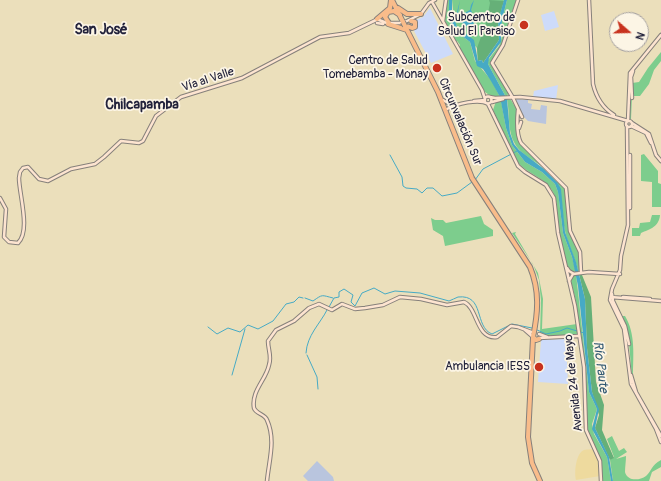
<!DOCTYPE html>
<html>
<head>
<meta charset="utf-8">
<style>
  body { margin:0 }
  #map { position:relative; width:661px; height:481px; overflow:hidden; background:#ebdfbb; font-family:Pangolin,sans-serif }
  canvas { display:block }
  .north { position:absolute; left:609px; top:12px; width:40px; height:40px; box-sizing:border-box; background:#fcf5e5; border:1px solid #a5a1a1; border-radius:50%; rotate:110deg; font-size:11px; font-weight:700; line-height:16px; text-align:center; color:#22223b }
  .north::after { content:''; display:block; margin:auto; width:14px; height:18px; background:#c8321e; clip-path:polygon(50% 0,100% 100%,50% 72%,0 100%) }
</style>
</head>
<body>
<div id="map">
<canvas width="661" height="481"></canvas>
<div class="north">N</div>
</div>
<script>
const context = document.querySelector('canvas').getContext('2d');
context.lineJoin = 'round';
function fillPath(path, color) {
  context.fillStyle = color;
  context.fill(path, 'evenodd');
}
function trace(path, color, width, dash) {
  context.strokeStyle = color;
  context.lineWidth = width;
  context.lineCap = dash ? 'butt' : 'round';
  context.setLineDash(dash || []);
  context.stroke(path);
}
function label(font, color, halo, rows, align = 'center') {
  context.font = font + ' Pangolin,sans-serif';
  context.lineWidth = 3.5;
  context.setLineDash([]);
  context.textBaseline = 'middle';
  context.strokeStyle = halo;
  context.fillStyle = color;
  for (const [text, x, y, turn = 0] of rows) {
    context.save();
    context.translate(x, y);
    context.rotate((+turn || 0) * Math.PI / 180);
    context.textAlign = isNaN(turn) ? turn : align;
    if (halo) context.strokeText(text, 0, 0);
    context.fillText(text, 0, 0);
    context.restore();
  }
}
fillPath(new Path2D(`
  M430,8L453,54L431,63L414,31L417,27L418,22L416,20L423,17Z
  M554,11L559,27L545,31L541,15Z
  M558,85L556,100L533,97L534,91Z
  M566,339L568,384L538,382L541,340Z`), '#cddbfa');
fillPath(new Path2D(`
  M517,99L528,100V103L532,104L531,109L540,110L541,105L547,106L546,124L528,121L521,114L516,101Z
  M317,461L333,477L334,481H308L303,476Z`), '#b9c5de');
fillPath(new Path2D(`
  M446,0H449V17L453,29L470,42L475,61L492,81L500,97H492L485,92L459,47L460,45L457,41H456L444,20Z
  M452,0H504L498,21L478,61L477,48L457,27L454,20Z
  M507,0H517L501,46L491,62L509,93L506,97L488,64V60L499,46L502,37V20Z
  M661,52V61L654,70L649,84L640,96H632L631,119H629L632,72V83L639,82L648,68Z
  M507,99L511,100L517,110L516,120L521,143L565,188L571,235L579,251L581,271H578C575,257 568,245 565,231C562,217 563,195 557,182C551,167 522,158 515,144C507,131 510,114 507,99Z
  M496,101H501L506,128L512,145L525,162L542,172L555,184L558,192L563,233L572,257L576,272L570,271L566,264L570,272L567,274C563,258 560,246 558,228C556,215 559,199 551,189C542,176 525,173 516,160L493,110Z
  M644,154L658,171V183L661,184V207H652V182L641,181V155Z
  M652,215H660C659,227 650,229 641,233L640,236H632V228H639L640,223L650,222Z
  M481,216L484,224L493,230V236L445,246L443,236L433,230L431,218L435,220H443L446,223Z
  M516,232L515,234L538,273L543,299L542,329L577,324V335C566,336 548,340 540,333L541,301L539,280L533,264L512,233Z
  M576,274L589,392L597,409L592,424L594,434L607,457L611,481H602V462L587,430L586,385L575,297L571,282L572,277Z
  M621,316H625C636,334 633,356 633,377L632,378L629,343Z
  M612,436L619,451L624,448L627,452L616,459L626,456C626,461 625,467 625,472C627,481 639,481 646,476C652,471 651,465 661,460V467L652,472L649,481H613L610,460L614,457L607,439Z`), '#7dcd8d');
fillPath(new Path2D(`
  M489,0L504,1L498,21L499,40L483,63L482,60L478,61L477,48L486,23L490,3Z
  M579,274L582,275L591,297L596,382L604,405L602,430L614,458L610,460L595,428L599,415L592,392L587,348L585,299Z`), '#66b078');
fillPath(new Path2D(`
  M594,448L598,457L600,476L576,480C574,472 576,453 584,450C588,449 590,450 594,448Z`), '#eeda9e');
fillPath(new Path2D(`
  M449,0H452V11L457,27L474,40L478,61L482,60L483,63L499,40L498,21L504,0H507L502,20L501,42L489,58L488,64L507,99L510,133L514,144L519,150L544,169L557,182L561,189L565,232L576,262L585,299L587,348L592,392L599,409L595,428L609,457L613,481H611L607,457L592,429L597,409L589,392L578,286L572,257L563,233L558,192L555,184L542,172L525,162L512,145L506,128L500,97L491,81L483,69L477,66L470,42L453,29L449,17Z
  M460,0L458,12L461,15L470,10L471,5L474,0L471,10L474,17L473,33L467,29V26L460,22L457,12Z`), '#46aac5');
trace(new Path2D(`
  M390,155L402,177L403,186L406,188L417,189L422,193L427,188H433L442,196L457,193L472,182
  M475,180L483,169L517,151
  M305,298L313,301C323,294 321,295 333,298
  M329,307L334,298L339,297V292L344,289L353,295L351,302L355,306L362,293L374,288L385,294L395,291L420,293L449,301C452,300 455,298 458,297C485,294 474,327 492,334L512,324L532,328
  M208,327L217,334L228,328L240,332L248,325L258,329L273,321L286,304L294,302L299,297L303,298
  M535,329L546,334L560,331L567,328L584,333
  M306,353C307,335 320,324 327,310
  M307,355L317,377L318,389
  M232,375L245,329`), '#46aac5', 1);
const secondary = new Path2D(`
  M518,0L503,45L492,63L513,98L522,117
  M589,0L593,84C596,97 603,108 614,115
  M432,2L482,90L485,99
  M379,20L387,23H403L421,14L429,3L435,0
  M443,21L446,0
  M377,23L383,24
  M484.5 100a3.5 3.5 0 1 1 7 0a3.5 3.5 0 1 1-7 0Z
  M490,97L495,98L520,97L560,101L628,121
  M632,98L631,77L633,71
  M443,100L448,103H455
  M474,101L485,100
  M492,102L503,99
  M447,109C456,104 479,98 488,104L518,166L525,172L546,185L554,198L558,233L575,306L584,367L586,430L600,461L601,481
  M518,110C517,120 516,134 521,143L566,188L570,231L580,252L581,272
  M628,121L630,73L661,35
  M626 124a3 3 0 1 1 6 0a3 3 0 1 1-6 0Z
  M632,123L649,134L656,155L661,161
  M627,126L628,225L621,256L620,270L612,289L610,300L624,329L631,384L656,429L661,442
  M631,126L646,133L651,143
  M519,128L521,122
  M630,155V208
  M0,198L6,209L4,237L9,242L18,243C31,231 19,194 19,178L20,172L23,168L28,167L39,179L48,181L71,169L95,164L104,157L121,141L139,143L143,141L156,116L181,97L242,78L320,37L349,33L376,20
  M567,268L569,271L574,274
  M569,281L573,274L589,272L620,274
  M612,294L613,301L625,326L629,344
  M611,297L661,301
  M623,297L650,299
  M525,330L533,337
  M539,334L547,337
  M539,338L578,336
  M631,375L636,392L661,436
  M267,481C269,460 276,440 267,420C265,414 256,414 254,408C251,391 266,380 269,365C272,356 268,350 268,341L276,330L294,321L309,308L319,304L332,310L342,304L355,309L365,308L383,305L400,297L421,299L447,305L464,302C478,308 476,340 497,337L511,326L518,327L534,333`);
const highway = new Path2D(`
  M392,0L403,22
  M398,8L407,14H421
  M377,19L390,8L391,0
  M389,23L385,17L388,12L394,11L400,15
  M388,24L407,30
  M405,26L438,92L472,178L530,267C540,291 538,313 533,337L536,340L539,339
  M407,26L412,28L415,27V22L411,21
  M533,338L528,437L532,463L540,481`);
trace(secondary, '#86807b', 4.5);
trace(highway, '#86807b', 6);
trace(secondary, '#fde4d0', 2.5);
trace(highway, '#f9bc8a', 4);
const highwayBridge = new Path2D(`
  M403,22L405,26`);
trace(highwayBridge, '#86807b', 6, []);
trace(highwayBridge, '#f9bc8a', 4);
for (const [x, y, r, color] of [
  [524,25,5,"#c8321e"],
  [437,68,5,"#c8321e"],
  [539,367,5,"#c8321e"]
]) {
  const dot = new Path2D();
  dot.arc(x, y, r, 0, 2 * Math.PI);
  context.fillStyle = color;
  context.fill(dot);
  trace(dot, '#fcf5e5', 1.5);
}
label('12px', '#22223b', '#fcf5e5', [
  ["Subcentro de",515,18],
  ["Salud El Paraiso",515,32],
  ["Centro de Salud",428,61],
  ["Tomebamba - Monay",428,75],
  ["Ambulancia IESS",530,367]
], 'right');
label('12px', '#22223b', '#fcf5e5', [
  ["Vía al Valle",208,80,-18],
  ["Circunvalación Sur",460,122,67],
  ["Avenida 24 de Mayo",574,383,-96]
]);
label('italic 13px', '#305872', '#fcf5e5', [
  ["Río Paute",600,367,83]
]);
label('bold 14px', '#22223b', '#fcf5e5', [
  ["San José",101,30],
  ["Chilcapamba",142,105]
]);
</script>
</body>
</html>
